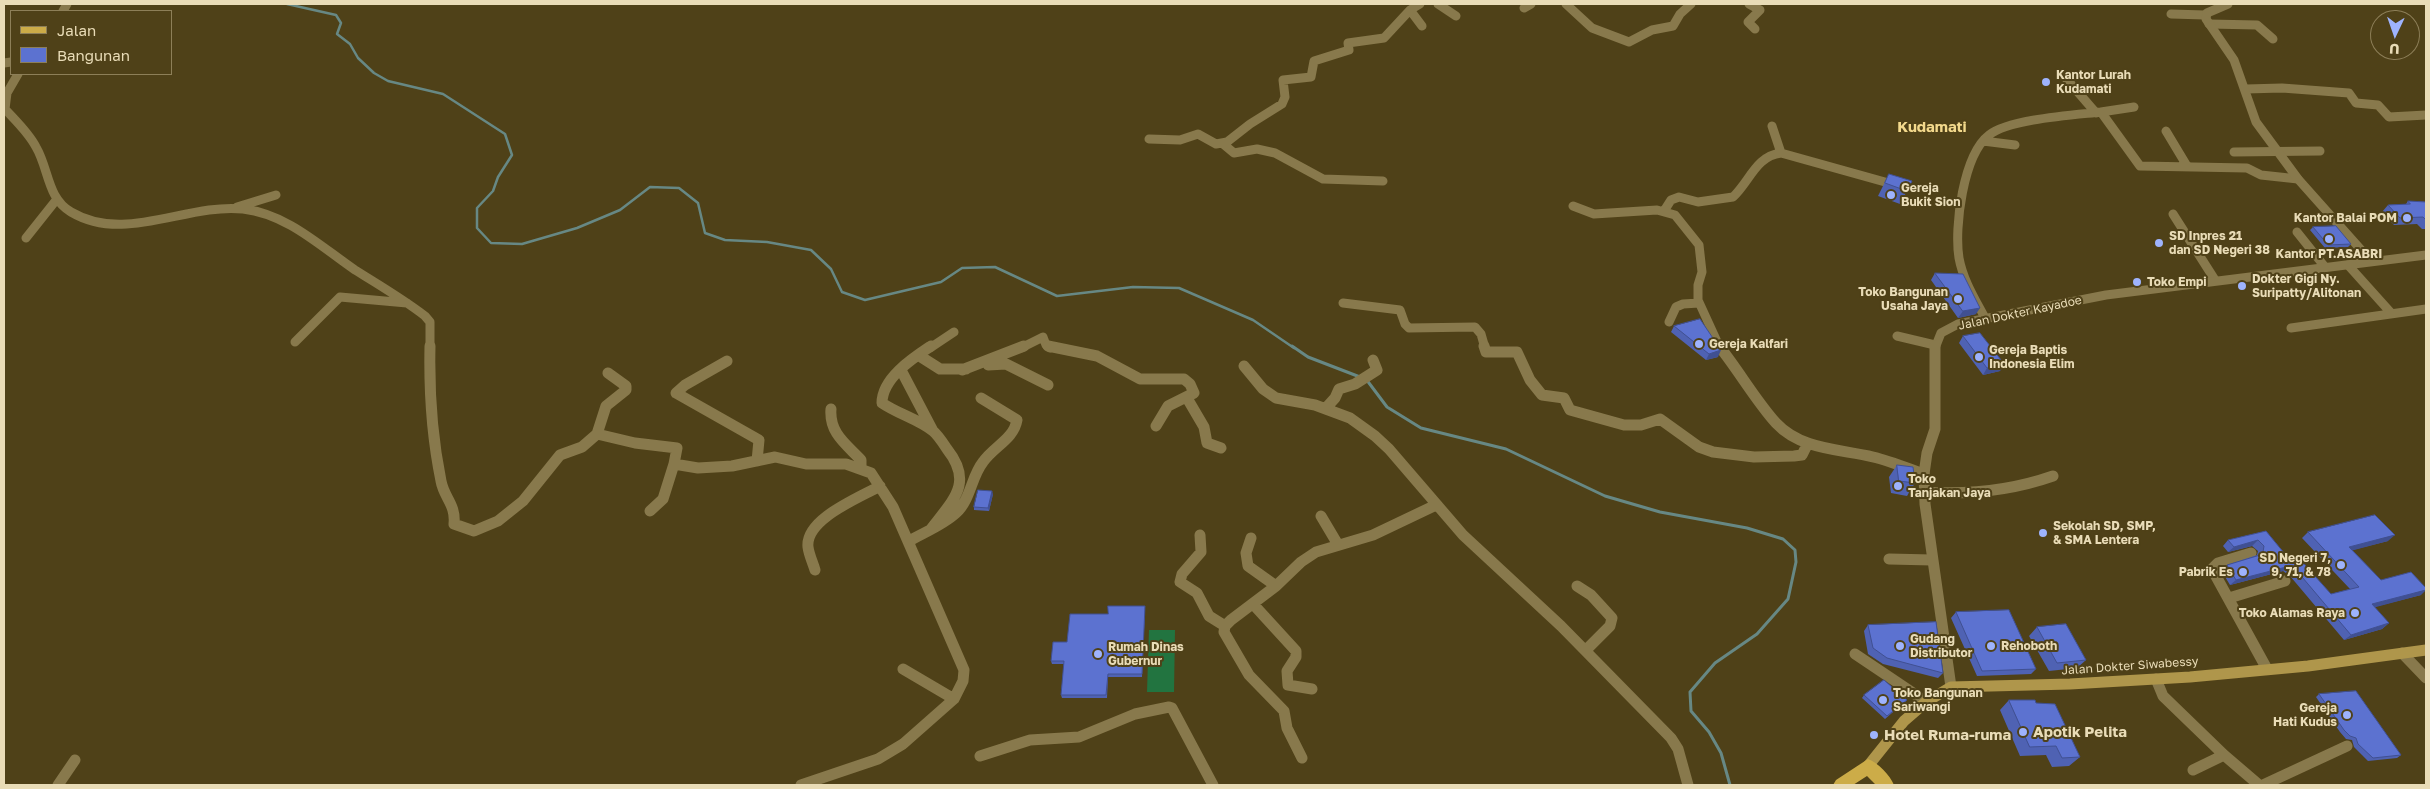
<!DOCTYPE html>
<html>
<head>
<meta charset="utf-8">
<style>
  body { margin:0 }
  #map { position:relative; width:2430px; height:789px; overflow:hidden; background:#4f4118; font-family:"Golos Text",sans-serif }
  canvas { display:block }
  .frame { position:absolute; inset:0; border:5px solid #e9dcb7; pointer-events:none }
  .legend { position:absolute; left:10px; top:10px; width:162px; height:65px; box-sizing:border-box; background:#4f4118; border:1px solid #8d7f58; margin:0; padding:6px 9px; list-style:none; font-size:15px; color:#e9dcb7 }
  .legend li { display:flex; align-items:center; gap:10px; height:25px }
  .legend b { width:25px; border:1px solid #8d7f58 }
  .north { position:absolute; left:2370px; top:10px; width:50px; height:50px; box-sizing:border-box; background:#4f4118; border:1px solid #8d7f58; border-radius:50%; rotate:183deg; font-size:14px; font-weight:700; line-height:20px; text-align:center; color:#e9dcb7 }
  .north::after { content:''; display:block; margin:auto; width:18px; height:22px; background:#9eb3fd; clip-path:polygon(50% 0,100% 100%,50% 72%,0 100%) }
</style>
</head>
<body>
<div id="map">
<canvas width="2430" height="789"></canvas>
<div class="frame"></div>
<ul class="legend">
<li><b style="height:6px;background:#ccac48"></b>Jalan</li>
<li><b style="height:14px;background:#5c72d0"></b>Bangunan</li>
</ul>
<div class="north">U</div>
</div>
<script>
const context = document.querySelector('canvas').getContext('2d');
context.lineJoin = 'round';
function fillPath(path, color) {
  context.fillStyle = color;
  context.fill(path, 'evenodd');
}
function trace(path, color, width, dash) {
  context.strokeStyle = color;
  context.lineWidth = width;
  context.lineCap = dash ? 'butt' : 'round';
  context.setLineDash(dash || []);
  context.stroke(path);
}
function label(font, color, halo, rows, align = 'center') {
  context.font = font + ' "Golos Text",sans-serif';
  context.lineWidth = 4;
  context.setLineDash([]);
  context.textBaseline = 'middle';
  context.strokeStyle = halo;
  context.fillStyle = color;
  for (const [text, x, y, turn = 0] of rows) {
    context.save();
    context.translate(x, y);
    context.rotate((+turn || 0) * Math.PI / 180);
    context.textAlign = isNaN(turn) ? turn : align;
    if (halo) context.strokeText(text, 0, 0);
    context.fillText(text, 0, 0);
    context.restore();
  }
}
fillPath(new Path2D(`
  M1149,630H1175L1174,692H1147Z`), '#227440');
trace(new Path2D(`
  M287,4L336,15L341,23L337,34L350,44L358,58L374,73L388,81L443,94L505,134L512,155L498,177L493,191L477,208V228L491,243L522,244L577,228L620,210L650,187L679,188L698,203L705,233L725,240L767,242L811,250L831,269L842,292L865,300L941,282L962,268L995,267L1057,296L1133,287L1179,288L1253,320L1294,348`), '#678884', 2.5);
trace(new Path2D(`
  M1292,346L1308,357L1360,377
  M1366,379L1387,407L1421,428L1506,449L1605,496L1660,512L1747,528L1783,539L1795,550L1796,562L1788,599L1757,634L1715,663L1690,692L1691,711L1709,732L1721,753L1730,785`), '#678884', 3);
trace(new Path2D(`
  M1438,4L1456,16
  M1566,4L1592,28L1629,42L1652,30L1673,26L1680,14L1691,4
  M1749,4L1760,10L1748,22L1755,29
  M1524,8L1531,4
  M1410,10L1422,26
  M63,11L67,4
  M2171,14L2205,15
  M2209,24L2257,25L2273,39
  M4,63L11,62
  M18,74L7,93L5,109C16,121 29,133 36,147C49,169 47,198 71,212C125,244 186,203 243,209C287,214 320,246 355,270C379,285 403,299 425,316L430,322V348
  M2064,76L2096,113
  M2246,89L2282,88L2349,93L2356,103L2378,105L2389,117L2426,115
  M2101,112L2134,107
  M1772,126L1781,153
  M2166,131L2187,166
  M1149,139L1180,140L1198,134L1216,144L1227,142L1250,124L1282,104L1285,97L1283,80L1311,77L1314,61L1349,50L1348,43L1384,38L1410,10L1420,4
  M1983,141L2015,145
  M1222,143L1234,153L1257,149L1275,153L1323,179L1383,181
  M2234,152L2320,151
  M1573,206L1594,214L1657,210L1675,215L1699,245L1702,272L1698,285V300L1720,348
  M237,207L276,195
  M1664,211L1671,200L1679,197L1698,202L1733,197C1750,181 1756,156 1781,153L1885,182
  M2173,214L2215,280
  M2297,232L2325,267
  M26,238L57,199
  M2348,265L2392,314
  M1343,303L1400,310L1405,324L1409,328L1475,327L1481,334L1485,348
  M1985,318C1975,299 1963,280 1959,258C1954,228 1963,155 1989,135C2009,119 2074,115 2101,112L2140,166L2247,168L2261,175L2298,179
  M1669,322L1676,307L1683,304L1699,303
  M2291,328L2426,309
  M1897,336L1935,345
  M295,342L340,297L407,303
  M930,348L954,332
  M1021,348L1043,337L1046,345L1050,348`), '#88794c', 9);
trace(new Path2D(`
  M430,346C429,391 432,437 441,481C444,498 456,504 454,524L474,531L498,521L523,501L560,455L582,447L597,434L635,443L677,448L674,464L698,468L732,466L775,457L806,464H846L871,473L893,507L964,670L963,681L954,699L903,744L878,759L801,785
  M1048,346L1097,356L1140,379H1184L1190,384L1194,393L1168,406L1156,426
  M1484,346L1486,352H1517L1530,380L1542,395L1564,398L1570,410L1624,425H1641L1660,419L1699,447L1713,452L1754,457L1794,456L1802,455L1808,443
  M1719,346C1739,371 1756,401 1776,423C1801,450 1840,449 1873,457C1890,461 1907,468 1924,474
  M918,355L940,369H966
  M727,361L685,385L676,393L759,440L757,461
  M988,365L1006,364L1048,385
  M1244,366L1263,389L1276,398L1315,405L1350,418L1375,436L1389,449L1463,535L1561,626L1671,738L1678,749L1688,785
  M901,370L933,431
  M962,370L1024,346
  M1187,398L1204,427L1207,443L1221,448
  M831,409C829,433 846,444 861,460V469
  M1325,409L1335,398L1339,389L1355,384L1377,370L1373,360
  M597,434L606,406L626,390V386L608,373
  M1924,492C1969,495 2010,491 2053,476
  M650,511L663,499L674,464
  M1321,516L1337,543
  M931,529C953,500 974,483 947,449C943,443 938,435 933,431C918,419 898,414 882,403C882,378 913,358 931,346
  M1200,535L1201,552L1182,574L1180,582L1197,593L1209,616L1225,626
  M1251,538L1246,553L1248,566L1276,586L1301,562L1316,552L1373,535L1436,505
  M909,541C925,532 943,525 956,513C971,499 971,477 983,462C993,447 1014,439 1017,420L981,398
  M2251,553L2218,563L2212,569L2267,669
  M1889,559L1932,560
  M815,570C813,563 809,555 808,547C805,519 859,498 880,486
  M1276,586L1231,620L1225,626L1224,632L1249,675L1284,711L1287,728L1302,758
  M1577,586L1591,595L1612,618L1610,626L1586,650
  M2229,598L2285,581
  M1253,604L1296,651V657L1287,671L1288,685L1312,689
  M2402,653L2426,678
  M1855,654L1925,701
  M903,669L954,699
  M2156,679L2163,696L2224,755L2259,785
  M980,756L1030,740L1079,737L1135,714L1169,707L1172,708L1213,785
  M2193,770L2224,755
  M58,785L75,760
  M2263,785L2347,746`), '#88794c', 11);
trace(new Path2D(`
  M2228,4L2207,13L2206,19L2234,60L2256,122L2298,179L2371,261
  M1935,348L1941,333L1958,324L2106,295L2426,255`), '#88794c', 9);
trace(new Path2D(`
  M1935,346V429L1927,453L1924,474L1925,504L1951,687`), '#88794c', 11);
trace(new Path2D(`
  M1868,766L1904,721L1926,702L1951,687L2070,684L2190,677L2308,666L2426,650`), '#af964b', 11);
fillPath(new Path2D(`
  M1868,759C1878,763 1890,775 1894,785H1876L1867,776L1853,785H1833L1836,780Z`), '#ccac48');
fillPath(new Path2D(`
  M1889,174L1907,191L1900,204L1878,196Z
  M2408,201L2426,202V229H2422L2417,224L2394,225L2382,212L2388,205L2406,204Z
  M2313,227L2351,244L2348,247L2325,248L2310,230Z
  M1935,273L1976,314L1958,318L1931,280Z
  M1674,326L1718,357L1706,360L1671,332Z
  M1963,336L2000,371L1983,375L1959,343Z
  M1897,465L1915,483L1907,496L1891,493L1889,477Z
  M993,494L989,511L974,510V507Z
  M2266,531L2289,559L2331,594L2350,589L2302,538L2308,532L2388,541L2352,550L2381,580L2421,595L2374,607L2389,623L2382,629L2344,640L2290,576L2283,571L2230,585L2221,570L2227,565L2257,555L2258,551L2252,546L2228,552L2223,546L2228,540Z
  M1145,609L1142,677H1108L1107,698H1062L1061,695L1064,664H1052L1051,661L1108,614Z
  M1956,612L2036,669L2031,674L1977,676L1951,618Z
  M1868,625L1943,673L1938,678L1883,664L1868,654L1864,631Z
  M2037,627L2086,660L2077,668L2049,671L2029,636Z
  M2319,694L2401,755L2397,758L2368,761L2354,747L2352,740L2346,739L2340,732L2316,697Z
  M1864,695L1907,700L1885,719L1862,698Z
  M2009,700L2036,703L2080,757L2069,766L2052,767L2046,755L2020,756L2000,710Z`), '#4f62b3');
fillPath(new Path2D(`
  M1980,308L1976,314L1958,318L1963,311Z
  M1721,350L1718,357L1706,360L1709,354Z
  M2005,365L2000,371L1983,375L1987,368Z
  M992,491L993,494L989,511L988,508Z
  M2395,535L2388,541L2343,553L2349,547Z
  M2258,540L2252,546L2228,552L2234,547Z
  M2290,566L2283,571L2230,585L2236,580Z
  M2426,590L2421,595L2365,610L2372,604Z
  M2389,623L2382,629L2344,640L2351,635Z`), '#405092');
const building = new Path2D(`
  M1889,174L1912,181L1907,191L1885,183Z
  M2408,201L2426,202V220L2423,217L2400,218L2388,205L2410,204Z
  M2336,226L2351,244L2328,245L2313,227Z
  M1935,273L1963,274L1980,308L1963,311Z
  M1700,319L1721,350L1709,354L1674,326Z
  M1980,333L2005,365L1987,368L1963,336Z
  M1897,465L1913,467L1915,483L1899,481Z
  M978,490L992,491L988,508L974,507Z
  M2375,515L2395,535L2349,547L2381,580L2411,572L2426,588V590L2372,604L2389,623L2351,635L2297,571L2290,566L2236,580L2227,565L2260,555L2263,552L2264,546L2258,540L2234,547L2228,540L2266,531L2289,559L2298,557L2331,594L2359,587L2308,532Z
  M1108,606H1145L1142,674H1108L1106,695H1061L1064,661H1051L1053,642H1067L1070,614H1108Z
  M2009,610L2036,669L1982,671L1956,612Z
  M1936,622L1943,673L1887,658L1873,648L1868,625Z
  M2066,624L2086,660L2057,663L2037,627Z
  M1884,680L1907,700L1887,716L1864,695Z
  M2356,691L2401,755L2373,758L2358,744L2356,738L2350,736L2344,730L2319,694Z
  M2009,700H2035L2036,703L2055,704L2080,757L2062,758L2056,746L2030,747Z`);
fillPath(building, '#5c72d0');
trace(building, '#405092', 1);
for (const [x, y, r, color] of [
  [2046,82,5,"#9eb3fd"],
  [1891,195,5,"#9eb3fd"],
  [2407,218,5,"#9eb3fd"],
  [2329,239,5,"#9eb3fd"],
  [2159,243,5,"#9eb3fd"],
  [2137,282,5,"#9eb3fd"],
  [2242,286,5,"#9eb3fd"],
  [1958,299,5,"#9eb3fd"],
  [1699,344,5,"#9eb3fd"],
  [1979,357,5,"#9eb3fd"],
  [1898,486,5,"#9eb3fd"],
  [2043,533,5,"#9eb3fd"],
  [2341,565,5,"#9eb3fd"],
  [2243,572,5,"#9eb3fd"],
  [2355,613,5,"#9eb3fd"],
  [1900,646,5,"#9eb3fd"],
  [1991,646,5,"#9eb3fd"],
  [1098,654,5,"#9eb3fd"],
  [1883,700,5,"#9eb3fd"],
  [2347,715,5,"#9eb3fd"],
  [2023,732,5,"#9eb3fd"],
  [1874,735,5,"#9eb3fd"]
]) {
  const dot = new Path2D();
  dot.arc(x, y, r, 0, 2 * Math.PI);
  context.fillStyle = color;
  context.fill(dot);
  trace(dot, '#4f4118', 2);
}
label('bold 12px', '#e9dcb7', '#4f4118', [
  ["Kantor Lurah",2056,75],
  ["Kudamati",2056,89],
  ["Gereja",1901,188],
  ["Bukit Sion",1901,202],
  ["Kantor Balai POM",2397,218,"right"],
  ["SD Inpres 21",2169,236],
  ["dan SD Negeri 38",2169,250],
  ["Kantor PT.ASABRI",2329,254,"center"],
  ["Dokter Gigi Ny.",2252,279],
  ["Suripatty/Alitonan",2252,293],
  ["Toko Empi",2147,282],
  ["Toko Bangunan",1948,292,"right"],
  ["Usaha Jaya",1948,306,"right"],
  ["Gereja Kalfari",1709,344],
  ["Gereja Baptis",1989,350],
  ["Indonesia Elim",1989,364],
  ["Toko",1908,479],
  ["Tanjakan Jaya",1908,493],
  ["Sekolah SD, SMP,",2053,526],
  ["& SMA Lentera",2053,540],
  ["SD Negeri 7,",2331,558,"right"],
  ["9, 71, & 78",2331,572,"right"],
  ["Pabrik Es",2233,572,"right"],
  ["Toko Alamas Raya",2345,613,"right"],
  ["Gudang",1910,639],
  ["Distributor",1910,653],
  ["Rehoboth",2001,646],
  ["Rumah Dinas",1108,647],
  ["Gubernur",1108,661],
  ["Toko Bangunan",1893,693],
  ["Sariwangi",1893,707],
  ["Gereja",2337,708,"right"],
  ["Hati Kudus",2337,722,"right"]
], 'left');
label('12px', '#e9dcb7', '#4f4118', [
  ["Jalan Dokter Kayadoe",2020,313,-12],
  ["Jalan Dokter Siwabessy",2130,666,-4]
]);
label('bold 15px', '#f3d98c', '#4f4118', [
  ["Kudamati",1932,127]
]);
label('bold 15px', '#e9dcb7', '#4f4118', [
  ["Apotik Pelita",2033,732],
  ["Hotel Ruma-ruma",1884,735]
], 'left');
</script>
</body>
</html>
